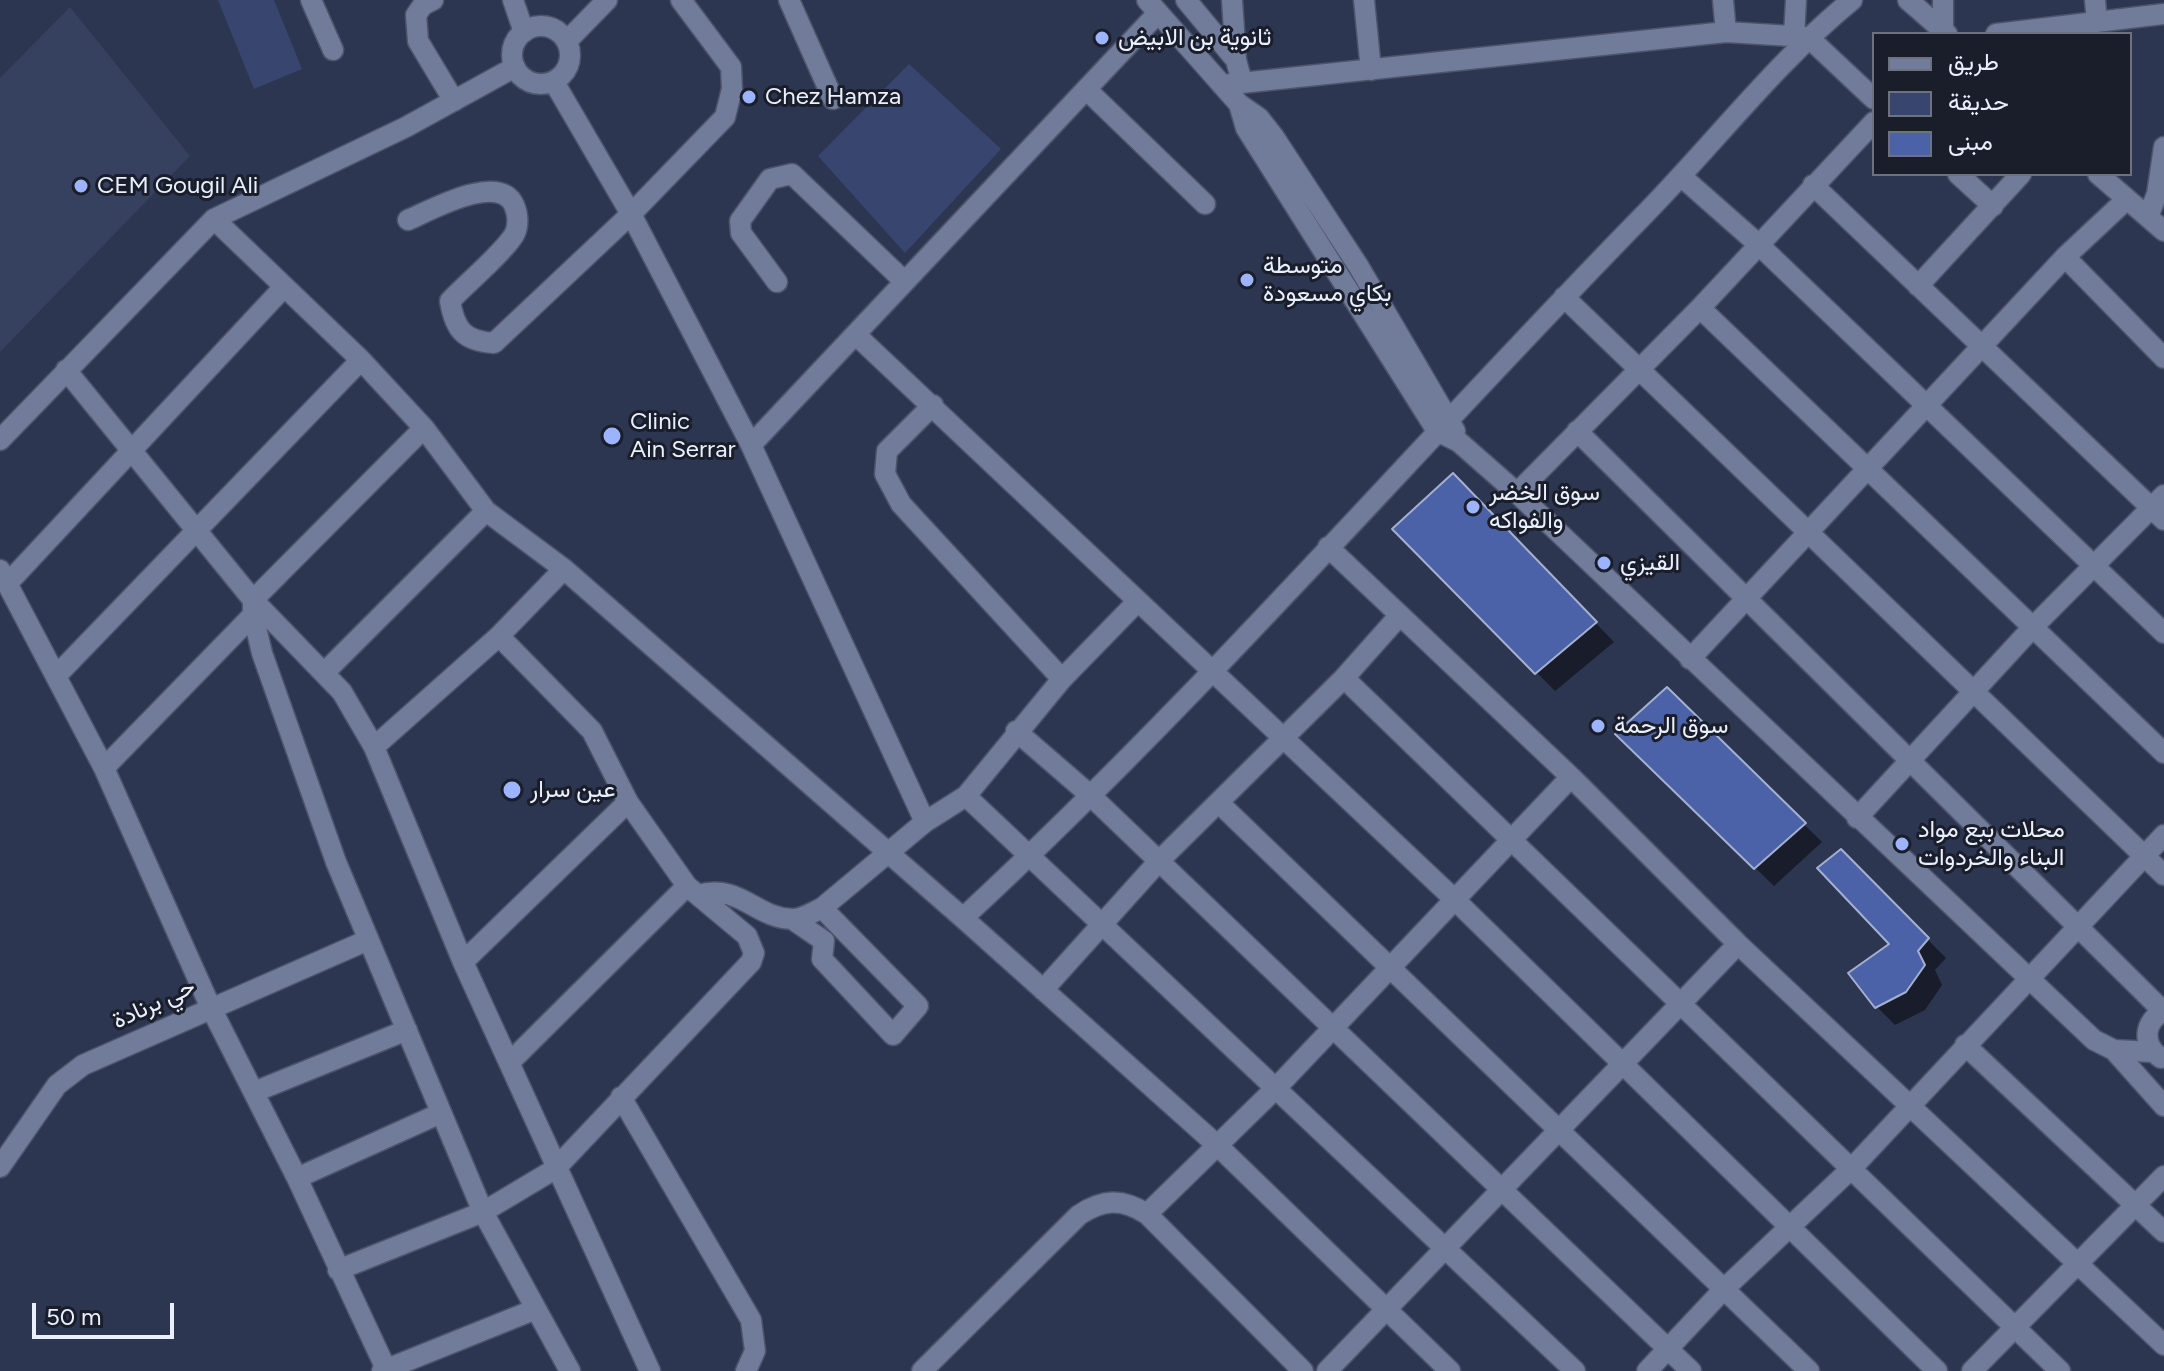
<!DOCTYPE html>
<html>
<head>
<meta charset="utf-8">
<style>
  body { margin:0 }
  #map { position:relative; width:2164px; height:1371px; overflow:hidden; background:#2d3651; font-family:Figtree,Vazirmatn,sans-serif }
  canvas { display:block }
  .legend { position:absolute; left:1872px; top:32px; width:260px; height:144px; box-sizing:border-box; background:#1a1e2a; border:2px solid #6d727e; margin:0; padding:10px 14px; list-style:none; font-size:24px; color:#eaeffd }
  .legend li { display:flex; align-items:center; gap:16px; height:40px }
  .legend b { width:40px; border:2px solid #6d727e }
  .scale { position:absolute; left:32px; top:1303px; width:142px; height:36px; box-sizing:border-box; border:4px solid #eaeffd; border-top:0; padding-left:10px; font-size:24px; line-height:28px; white-space:nowrap; color:#eaeffd; -webkit-text-stroke:6px #1a1e2a; paint-order:stroke }
</style>
</head>
<body>
<div id="map">
<canvas width="2164" height="1371"></canvas>
<ul class="legend">
<li><b style="height:10px;background:#717c9a"></b>طريق</li>
<li><b style="height:22px;background:#38456f"></b>حديقة</li>
<li><b style="height:22px;background:#4c62a8"></b>مبنى</li>
</ul>
<div class="scale">50 m</div>
</div>
<script>
const context = document.querySelector('canvas').getContext('2d');
context.lineJoin = 'round';
function fillPath(path, color) {
  context.fillStyle = color;
  context.fill(path, 'evenodd');
}
function trace(path, color, width, dash) {
  context.strokeStyle = color;
  context.lineWidth = width;
  context.lineCap = dash ? 'butt' : 'round';
  context.setLineDash(dash || []);
  context.stroke(path);
}
function label(font, color, halo, rows, align = 'center') {
  context.font = font + ' Figtree,Vazirmatn,sans-serif';
  context.lineWidth = 6;
  context.setLineDash([]);
  context.textBaseline = 'middle';
  context.strokeStyle = halo;
  context.fillStyle = color;
  for (const [text, x, y, turn = 0] of rows) {
    context.save();
    context.translate(x, y);
    context.rotate((+turn || 0) * Math.PI / 180);
    context.textAlign = isNaN(turn) ? turn : align;
    if (halo) context.strokeText(text, 0, 0);
    context.fillText(text, 0, 0);
    context.restore();
  }
}
fillPath(new Path2D(`
  M70,7L190,156L0,352V78Z`), '#364160');
fillPath(new Path2D(`
  M218,0H274L302,69L254,89Z
  M909,64L1001,149L905,253L818,156Z`), '#38456f');
fillPath(new Path2D(`
  M1471,494L1614,642L1555,691L1395,529Z
  M1667,690L1822,842L1774,886L1618,734Z
  M1841,852L1946,958L1935,970L1942,985L1925,1010L1895,1025L1877,1007L1892,944Z`), '#0007');
const building = new Path2D(`
  M1453,473L1597,622L1535,674L1392,529Z
  M1667,687L1806,823L1754,869L1615,734Z
  M1841,849L1929,938L1918,951L1925,965L1906,992L1875,1008L1848,973L1889,944L1817,868Z`);
fillPath(building, '#4c62a8');
trace(building, '#a4b0d0', 2);
const minor = new Path2D(`
  M311,0L333,50
  M433,0L423,5L416,15L418,41L454,101
  M513,0L524,32
  M789,0L833,99
  M1147,0L1239,104L1259,118L1274,137L1359,267L1455,431
  M1186,0L1236,60
  M1232,0L1236,60L1242,82
  M1364,0L1371,70
  M1723,0L1726,32
  M1908,0L1947,34
  M2095,0L2097,22
  M512 55a29 29 0 1 1 58 0a29 29 0 1 1-58 0Z
  M1943,30V0
  M1996,34L2164,14
  M1794,36L1796,0
  M567,41L607,0
  M554,82L631,214L751,445L925,822L822,908C813,912 803,919 793,919C756,919 740,883 698,895
  M1222,85L1726,32L1808,37L1874,99
  M1088,91L1205,204
  M1239,104L1246,128L1437,431L1459,442L1517,493L2094,1040L2114,1050L2153,1052
  M1958,174L1993,206
  M2098,174L2164,231
  M1682,177L1758,244L2164,633
  M1813,185L2164,520
  M2148,217L2157,194L2164,147
  M214,219L361,360L424,428L486,511L564,569L963,918L1218,1146L1450,1371
  M408,220C431,210 499,172 514,205C518,214 519,226 514,235C503,253 466,284 450,301C455,330 464,341 494,343L631,214L725,117L732,89L731,67L681,0
  M2065,257L2164,358
  M777,282L741,233L740,221L770,179L792,174L903,280
  M1918,286L2021,174
  M1564,297L2164,875
  M1700,308L2164,753
  M856,335L1453,898L1937,1371
  M66,370L253,600L342,692L374,747L463,962L650,1371
  M933,405L887,451L885,474L901,504L1062,679
  M1577,431L2163,1011
  M0,440L214,219L406,127L515,67
  M751,445L1158,13
  M1517,493L1700,308L1874,122
  M1328,547L1571,777L1738,944L2164,1345
  M0,570L104,768L210,1006L297,1178L387,1371
  M8,583L284,287
  M253,615L262,653L336,862L483,1212L570,1371
  M1690,659L2065,257L2127,199
  M324,673L486,511
  M57,675L361,360
  M1344,678L2060,1371
  M1016,731L1090,795L1691,1371
  M374,747L499,636
  M104,768L253,615V600L424,428
  M966,796L1575,1371
  M1219,803L1809,1371
  M1857,818L2033,627L2164,495
  M925,822L966,796L1062,679L1137,602
  M963,918C1202,697 1415,449 1642,217C1713,145 1774,64 1852,0
  M792,919L824,941L822,959L893,1035L918,1006L822,908
  M463,962L628,802
  M1043,990L1159,861L1344,678L1400,615
  M1965,1045L2164,1232
  M2114,1050L2164,1106
  M2161,1058C2142,1045 2143,1022 2164,1011
  M510,1062L687,886
  M254,1092L407,1030
  M621,1097L751,1320L755,1351L746,1371
  M0,1167L57,1085L83,1065L368,940
  M297,1178L441,1113
  M1147,1214L1277,1087L1571,777
  M338,1270L483,1212L555,1169L751,962L754,953L747,936L687,886L628,802L592,731L499,636L564,569
  M382,1371L536,1309
  M922,1371L1079,1215C1103,1199 1122,1198 1147,1214L1303,1371
  M1327,1371L1738,944
  M1647,1371L1724,1289L1852,1168L2164,835
  M1972,1371L2164,1176`);
trace(minor, '#4d546a', 23);
trace(minor, '#717c9a', 20);
for (const [x, y, r, color] of [
  [1102,38,8,"#9bb4fd"],
  [749,97,8,"#9bb4fd"],
  [81,186,8,"#9bb4fd"],
  [1247,280,8,"#9bb4fd"],
  [612,436,10,"#9bb4fd"],
  [1473,507,8,"#9bb4fd"],
  [1604,563,8,"#9bb4fd"],
  [1598,726,8,"#9bb4fd"],
  [512,790,10,"#9bb4fd"],
  [1902,844,8,"#9bb4fd"]
]) {
  const dot = new Path2D();
  dot.arc(x, y, r, 0, 2 * Math.PI);
  context.fillStyle = color;
  context.fill(dot);
  trace(dot, '#1a1e2a', 3);
}
label('24px', '#eaeffd', '#1a1e2a', [
  ["ثانوية بن الابيض",1118,38],
  ["Chez Hamza",765,97],
  ["CEM Gougil Ali",97,186],
  ["متوسطة",1263,266],
  ["بكاي مسعودة",1263,294],
  ["Clinic",630,422],
  ["Ain Serrar",630,450],
  ["سوق الخضر",1489,493],
  ["والفواكه",1489,521],
  ["القيزي",1620,563],
  ["سوق الرحمة",1614,726],
  ["عين سرار",530,790],
  ["محلات ببع مواد",1918,830],
  ["البناء والخردوات",1918,858]
], 'left');
label('24px', '#eaeffd', '#1a1e2a', [
  ["حي برنادة",154,1004,-25]
]);
</script>
</body>
</html>
